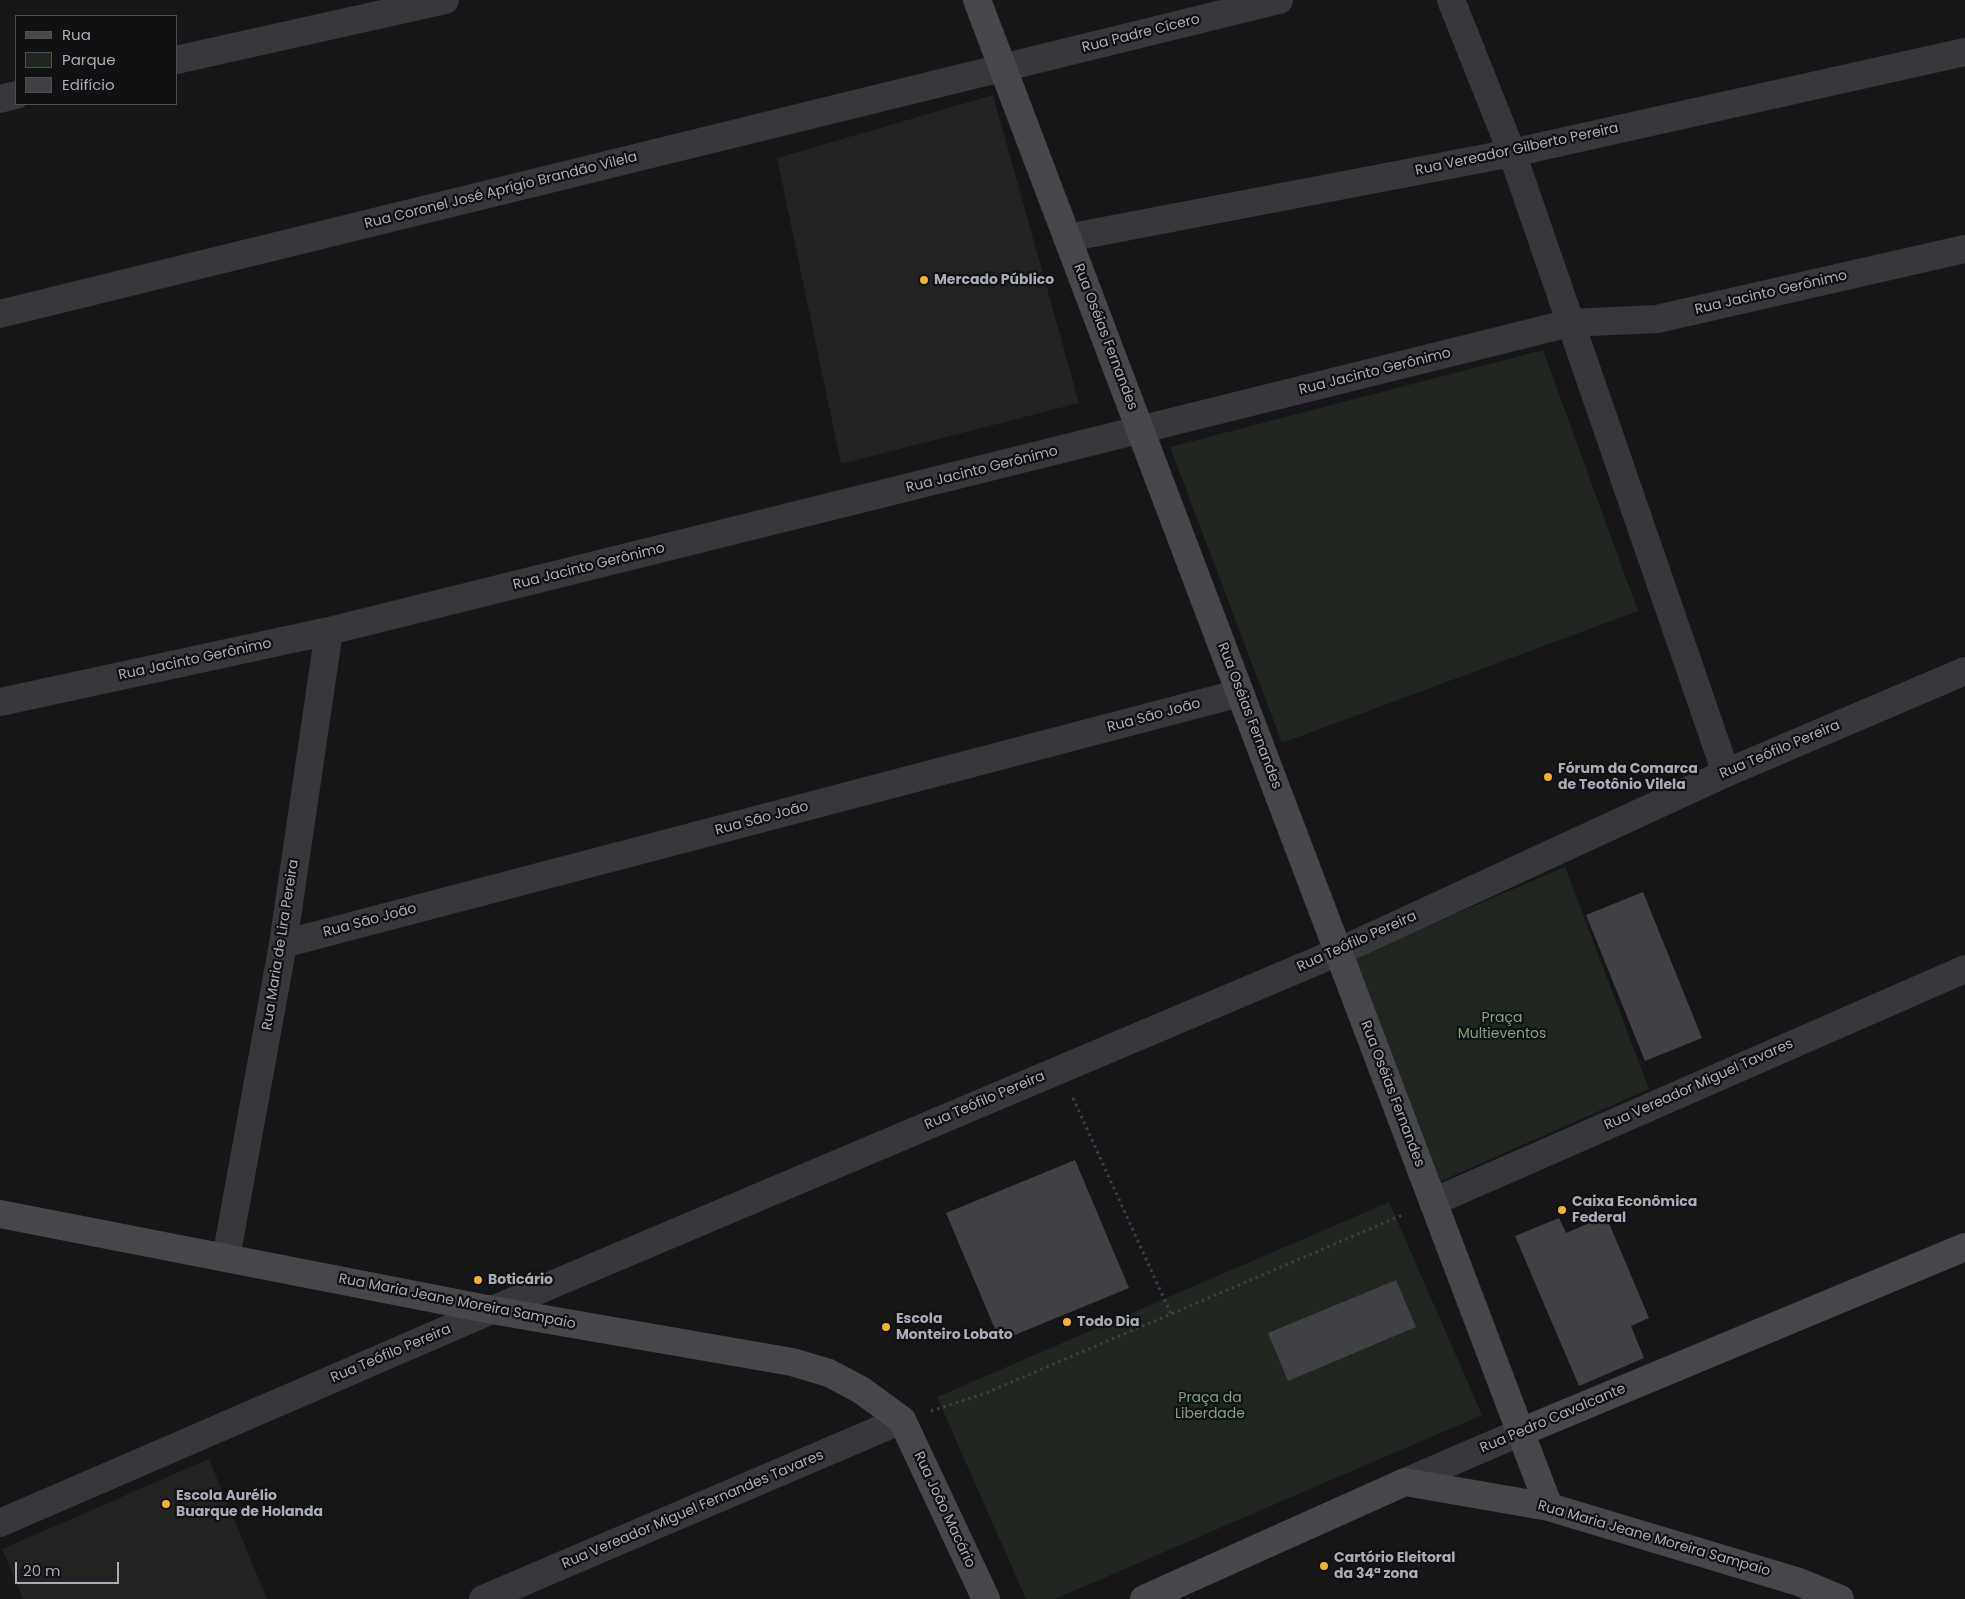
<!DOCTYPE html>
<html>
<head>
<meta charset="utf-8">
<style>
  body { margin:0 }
  #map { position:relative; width:1965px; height:1599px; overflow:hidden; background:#161618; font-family:Poppins,sans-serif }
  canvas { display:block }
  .legend { position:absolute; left:15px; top:15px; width:162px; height:90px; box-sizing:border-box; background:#111113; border:1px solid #4d4f55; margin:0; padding:6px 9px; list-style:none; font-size:15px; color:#a8adb8 }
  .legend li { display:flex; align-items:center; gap:10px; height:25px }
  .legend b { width:25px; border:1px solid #4d4f55 }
  .scale { position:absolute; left:15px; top:1562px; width:104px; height:22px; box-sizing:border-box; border:2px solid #a8adb8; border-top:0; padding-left:6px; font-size:15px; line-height:18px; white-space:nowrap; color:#a8adb8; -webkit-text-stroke:4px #111113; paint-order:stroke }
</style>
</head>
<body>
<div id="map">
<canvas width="1965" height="1599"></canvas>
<ul class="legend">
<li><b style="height:6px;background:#45474d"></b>Rua</li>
<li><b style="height:14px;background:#1e261f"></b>Parque</li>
<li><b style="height:14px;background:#404145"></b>Edifício</li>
</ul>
<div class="scale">20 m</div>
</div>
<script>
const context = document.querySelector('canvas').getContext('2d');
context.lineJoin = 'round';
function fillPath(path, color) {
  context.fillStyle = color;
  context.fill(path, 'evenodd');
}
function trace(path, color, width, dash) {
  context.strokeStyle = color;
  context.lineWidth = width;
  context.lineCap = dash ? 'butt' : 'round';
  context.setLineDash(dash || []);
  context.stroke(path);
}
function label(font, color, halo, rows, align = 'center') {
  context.font = font + ' Poppins,sans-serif';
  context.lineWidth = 4.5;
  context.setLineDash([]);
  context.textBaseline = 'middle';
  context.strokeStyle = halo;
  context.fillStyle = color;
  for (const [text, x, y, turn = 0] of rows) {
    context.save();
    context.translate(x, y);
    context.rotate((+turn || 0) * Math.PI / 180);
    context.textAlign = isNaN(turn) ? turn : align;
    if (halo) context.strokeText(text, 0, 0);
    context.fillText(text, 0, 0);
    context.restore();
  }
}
fillPath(new Path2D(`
  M993,95L1079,403L841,464L777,158Z
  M209,1459L267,1599H23L2,1549Z`), '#222225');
fillPath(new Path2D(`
  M1543,350L1638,611L1282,743L1170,447Z
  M1565,867L1649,1089L1439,1182L1352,958Z
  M1389,1202L1482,1415L1055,1599H1026L937,1397Z`), '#1e261f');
fillPath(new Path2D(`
  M1643,892L1702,1038L1645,1061L1586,915Z
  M1075,1160L1129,1288L1000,1341L946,1213Z
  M1606,1216L1649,1318L1631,1326L1644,1358L1579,1386L1515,1236L1559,1218L1566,1233Z
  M1396,1280L1416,1327L1288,1381L1268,1333Z`), '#404145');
trace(new Path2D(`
  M1073,1098L1171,1314
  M931,1411L986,1393L1405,1214`), '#3d3f44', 3, [2.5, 4]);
trace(new Path2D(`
  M1451,0L1512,153L1726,773
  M176,60L445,0
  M0,99L16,95
  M1067,238L1512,153L1965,52
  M0,314L1279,0
  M0,702L329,631L1570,323L1657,319L1965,249
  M283,944L1240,693
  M1433,1202L1965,969
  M226,1258L283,944L329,631
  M1405,1482L1521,1432
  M0,1523L492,1310L1338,952L1726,773L1965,671
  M483,1599L902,1420`), '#37383d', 28);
trace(new Path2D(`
  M977,0L1549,1507
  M0,1214L492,1310L792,1362L829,1373L861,1390L902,1420L986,1599
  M1521,1432L1965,1247
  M1144,1599L1405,1482L1549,1507L1799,1582L1840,1599`), '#45474d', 28);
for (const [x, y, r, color] of [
  [924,280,5,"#f2b134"],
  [1548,777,5,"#f2b134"],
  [1562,1210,5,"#f2b134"],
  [478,1280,5,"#f2b134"],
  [1067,1322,5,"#f2b134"],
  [886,1327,5,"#f2b134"],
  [166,1504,5,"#f2b134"],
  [1324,1566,5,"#f2b134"]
]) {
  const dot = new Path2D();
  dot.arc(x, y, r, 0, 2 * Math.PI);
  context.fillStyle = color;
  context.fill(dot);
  trace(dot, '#111113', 2);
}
label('14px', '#a8adb8', '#111113', [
  ["Rua Padre Cícero",1141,34,-14],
  ["Rua Vereador Gilberto Pereira",1517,150,-12],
  ["Rua Coronel José Aprígio Brandão Vilela",501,191,-14],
  ["Rua Jacinto Gerônimo",1771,293,-13],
  ["Rua Oséias Fernandes",1105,337,69],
  ["Rua Jacinto Gerônimo",1375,372,-14],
  ["Rua Jacinto Gerônimo",982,470,-14],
  ["Rua Jacinto Gerônimo",589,567,-14],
  ["Rua Jacinto Gerônimo",195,660,-12],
  ["Rua São João",1154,716,-15],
  ["Rua Oséias Fernandes",1249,716,69],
  ["Rua Teófilo Pereira",1780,750,-23],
  ["Rua São João",762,819,-15],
  ["Rua São João",370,921,-15],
  ["Rua Teófilo Pereira",1357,942,-24],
  ["Rua Maria de Lira Pereira",281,945,-81],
  ["Rua Vereador Miguel Tavares",1699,1085,-24],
  ["Rua Oséias Fernandes",1392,1094,69],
  ["Rua Teófilo Pereira",985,1101,-23],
  ["Rua Maria Jeane Moreira Sampaio",457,1302,11],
  ["Rua Teófilo Pereira",391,1354,-23],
  ["Rua Pedro Cavalcante",1553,1419,-23],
  ["Rua Vereador Miguel Fernandes Tavares",693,1510,-23],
  ["Rua João Macário",944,1510,65],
  ["Rua Maria Jeane Moreira Sampaio",1654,1539,16]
]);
label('bold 14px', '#a8adb8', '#111113', [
  ["Mercado Público",934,280],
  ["Fórum da Comarca",1558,769],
  ["de Teotônio Vilela",1558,785],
  ["Caixa Econômica",1572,1202],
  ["Federal",1572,1218],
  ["Boticário",488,1280],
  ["Escola",896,1319],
  ["Monteiro Lobato",896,1335],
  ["Todo Dia",1077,1322],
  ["Escola Aurélio",176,1496],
  ["Buarque de Holanda",176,1512],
  ["Cartório Eleitoral",1334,1558],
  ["da 34ª zona",1334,1574]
], 'left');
label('14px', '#7fa381', '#111113', [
  ["Praça",1502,1018],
  ["Multieventos",1502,1034],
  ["Praça da",1210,1398],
  ["Liberdade",1210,1414]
]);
</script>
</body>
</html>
